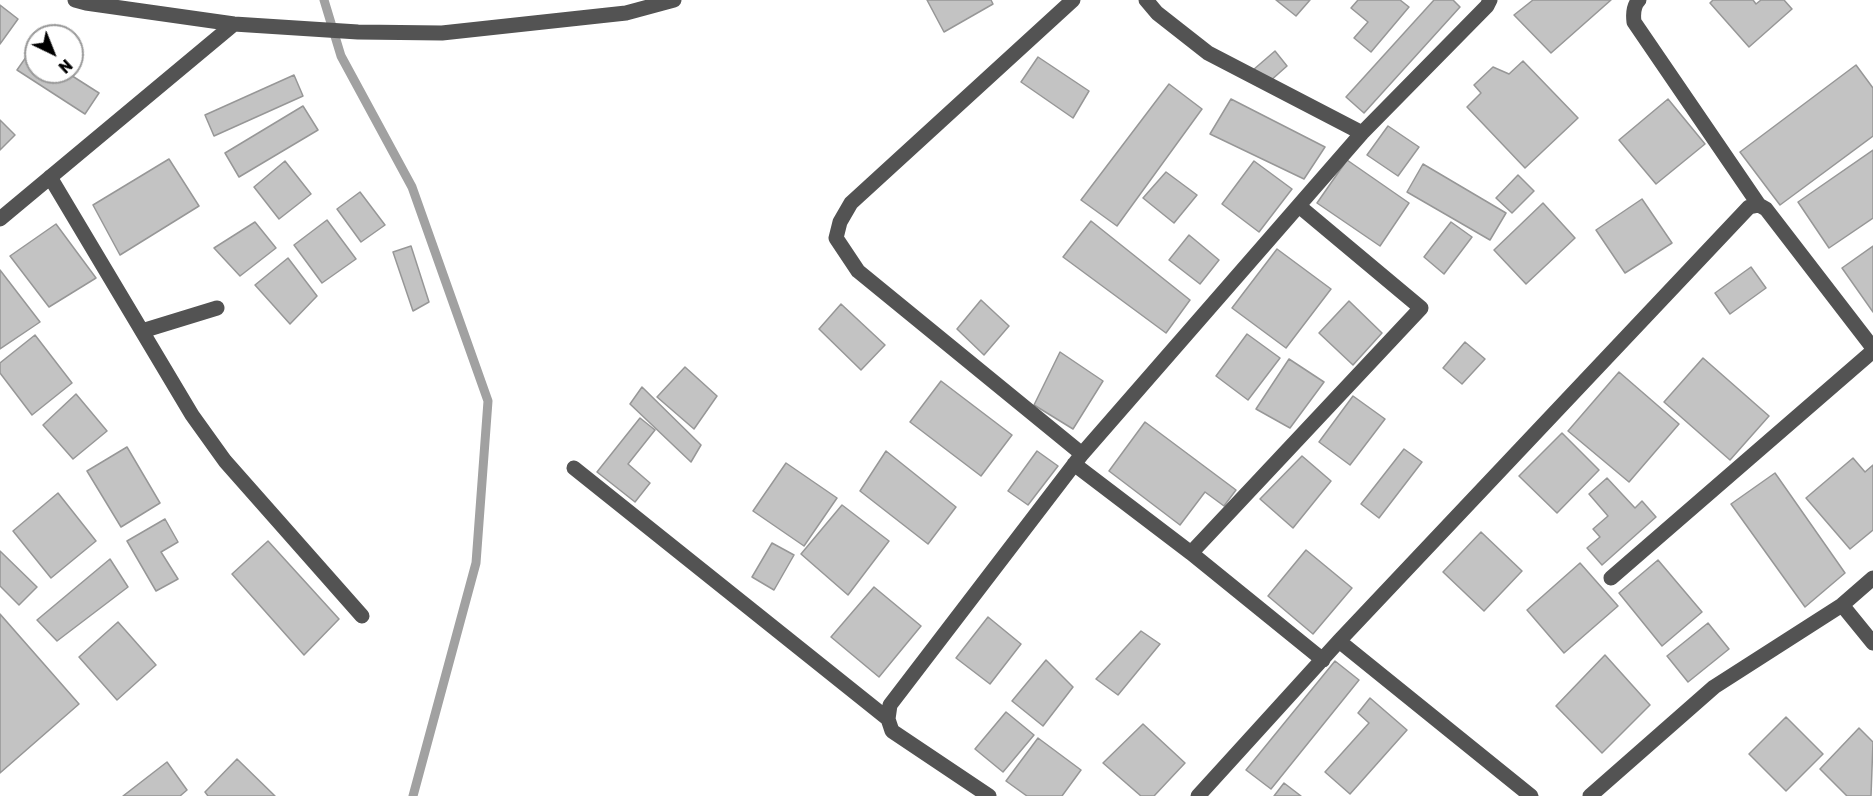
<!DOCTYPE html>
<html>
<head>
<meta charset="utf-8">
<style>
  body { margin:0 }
  #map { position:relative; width:1873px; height:796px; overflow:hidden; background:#fff; font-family:Rubik,sans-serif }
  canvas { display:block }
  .north { position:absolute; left:24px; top:24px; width:60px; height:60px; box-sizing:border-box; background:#fff; border:2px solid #999; border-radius:50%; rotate:137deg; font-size:16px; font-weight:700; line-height:24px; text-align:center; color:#000 }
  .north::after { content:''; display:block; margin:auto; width:21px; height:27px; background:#000; clip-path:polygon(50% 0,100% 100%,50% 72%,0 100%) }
</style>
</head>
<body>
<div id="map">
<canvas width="1873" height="796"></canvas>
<div class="north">N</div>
</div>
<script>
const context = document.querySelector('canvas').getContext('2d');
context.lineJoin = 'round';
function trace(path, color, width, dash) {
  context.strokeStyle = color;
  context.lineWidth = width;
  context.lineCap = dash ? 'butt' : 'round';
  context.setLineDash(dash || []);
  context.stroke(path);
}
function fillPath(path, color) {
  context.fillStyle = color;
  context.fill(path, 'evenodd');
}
trace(new Path2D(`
  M324,0L341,56L412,187L488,401L476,563L413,796`), '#a1a1a1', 9);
const building = new Path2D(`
  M927,0H991L993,4L944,32Z
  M1276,0H1310L1296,16Z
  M1358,0H1400L1409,7L1371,52L1354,38L1368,22L1351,8Z
  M1434,0H1453L1460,7L1364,113L1346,97Z
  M1533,0H1611L1551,53L1514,15Z
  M1713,0H1753L1756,4L1761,0H1784L1792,9L1749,47L1710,3Z
  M0,5L18,19L0,44Z
  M31,50L36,53V72H66L99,93L85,114L17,70Z
  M1275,51L1287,66L1269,82L1253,70Z
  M1038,57L1089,91L1073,118L1021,82Z
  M1523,61L1578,118L1525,168L1467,107L1481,93L1474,85L1493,67L1509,74Z
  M1856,65L1873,88V136L1780,205L1740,152Z
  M294,75L303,96L214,136L205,115Z
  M1169,84L1202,109L1117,226L1081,200Z
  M1231,99L1325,147L1304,179L1210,134Z
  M1668,99L1705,144L1656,184L1619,140Z
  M303,106L318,130L239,177L225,153Z
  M0,120L15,135L0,150Z
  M1388,126L1419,147L1398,176L1367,155Z
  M1873,150V218L1829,248L1798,202Z
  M169,159L199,206L120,255L93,205Z
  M1347,160L1409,203L1380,246L1317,203Z
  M285,161L311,194L279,219L254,187Z
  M1254,161L1292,189L1259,232L1222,204Z
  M1423,164L1506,213L1490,240L1407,192Z
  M1166,172L1197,195L1174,223L1143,198Z
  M1518,175L1534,191L1512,213L1496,198Z
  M360,192L385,225L361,242L337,209Z
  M1642,199L1672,243L1625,273L1596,230Z
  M1543,203L1575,238L1526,284L1494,250Z
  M327,220L356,259L322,283L294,245Z
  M1091,221L1190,300L1166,333L1063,257Z
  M255,222L276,248L240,276L214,248Z
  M1451,222L1472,237L1444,274L1424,257Z
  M56,224L96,278L49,307L10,256Z
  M1189,235L1219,260L1200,284L1169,260Z
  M411,246L429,302L413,311L393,252Z
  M1873,246V312L1842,268Z
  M1277,249L1331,289L1286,348L1232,308Z
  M288,258L317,296L290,324L255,285Z
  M1751,267L1766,288L1730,314L1715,293Z
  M0,270L40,322L0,349Z
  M981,300L1009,326L984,355L957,329Z
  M1349,301L1382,333L1353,365L1319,333Z
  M841,304L885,345L861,370L819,329Z
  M1247,334L1280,358L1248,400L1216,376Z
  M35,335L72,383L32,415L0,373V363Z
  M1465,342L1485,359L1462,384L1443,368Z
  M1060,352L1103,381L1073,429L1034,405Z
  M1703,358L1769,416L1730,460L1664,402Z
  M1289,359L1324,382L1290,428L1256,409Z
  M685,367L717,396L694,429L657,397Z
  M1619,372L1679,424L1629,482L1568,431Z
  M941,381L1012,435L981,476L910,422Z
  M642,387L701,445L691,462L630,404Z
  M76,394L107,431L73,459L43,425Z
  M1353,396L1385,419L1350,465L1319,442Z
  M640,418L655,430L628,464L650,483L635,502L597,472Z
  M1145,422L1236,490L1224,506L1205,492L1180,525L1109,471Z
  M1562,433L1599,470L1557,513L1519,476Z
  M127,447L160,503L121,527L87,471Z
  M1404,449L1422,462L1379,518L1361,504Z
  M886,451L956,507L928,544L860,491Z
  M1037,451L1058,466L1028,505L1008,491Z
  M1302,456L1331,481L1293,528L1260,499Z
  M1853,458L1865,472L1873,465V530L1850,549L1806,498Z
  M786,463L837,498L804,546L753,511Z
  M1775,473L1845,573L1805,607L1731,504Z
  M1607,478L1635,508L1642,501L1656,517L1602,565L1587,548L1600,537L1593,529L1608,516L1589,494Z
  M58,493L96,541L51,578L13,531Z
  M842,505L889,541L848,595L801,554Z
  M165,519L178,542L161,552L178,579L156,591L127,541Z
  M1481,532L1522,571L1484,611L1443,572Z
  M268,541L339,619L304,655L232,574Z
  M772,543L794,555L774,590L752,577Z
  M1306,550L1352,588L1313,634L1268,596Z
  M0,551L37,587L19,605L0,586Z
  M110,559L128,587L57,641L37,620Z
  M1658,560L1702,612L1662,646L1619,593Z
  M1580,563L1618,606L1564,653L1527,610Z
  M874,587L921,626L879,677L831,637Z
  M0,614L79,704L0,773Z
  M988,617L1021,644L990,684L956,658Z
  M118,622L156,665L117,700L79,657Z
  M1708,623L1729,649L1688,682L1667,656Z
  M1141,631L1160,644L1118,695L1096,679Z
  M1605,655L1650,705L1602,753L1556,706Z
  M1046,660L1073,687L1043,726L1012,701Z
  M1335,661L1359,680L1271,789L1246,770Z
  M1370,698L1407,730L1350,794L1325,772L1369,723L1358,713Z
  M1006,712L1034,735L1003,772L975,749Z
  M1786,717L1823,754L1786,791L1749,754Z
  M1143,724L1185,763L1154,796H1141L1103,763Z
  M1859,728L1873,742L1871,796H1847L1820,769Z
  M1038,738L1081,770L1062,796H1027L1006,781Z
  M237,759L275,796H208L205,792Z
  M167,762L187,790L180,796H123Z
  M1284,783L1301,796H1274Z`);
fillPath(building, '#c3c3c3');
trace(building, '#979797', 1.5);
trace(new Path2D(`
  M75,0L86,3L234,24L358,32L442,33L626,13L674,0
  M1073,0L851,203L840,222L836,238L858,271L1082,454
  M1146,0L1157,13L1208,53L1362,133
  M1639,0C1633,6 1633,14 1634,22L1759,205L1766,209L1873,348
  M50,177L192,415L225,461L362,616
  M0,219L234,24
  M142,331L217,308
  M1074,464L1191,553L1323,660
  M574,468L888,719
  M1191,553L1421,308L1299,206
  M1611,578L1873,351
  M1842,605L1873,643
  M1339,641L1531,796
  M989,796L892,731L888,719L890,705L1082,454L1362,133L1487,6L1490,0
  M1198,796L1339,641L1749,207L1759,205
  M1590,796L1714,687L1842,605L1873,578`), '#535353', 15);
</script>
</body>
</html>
